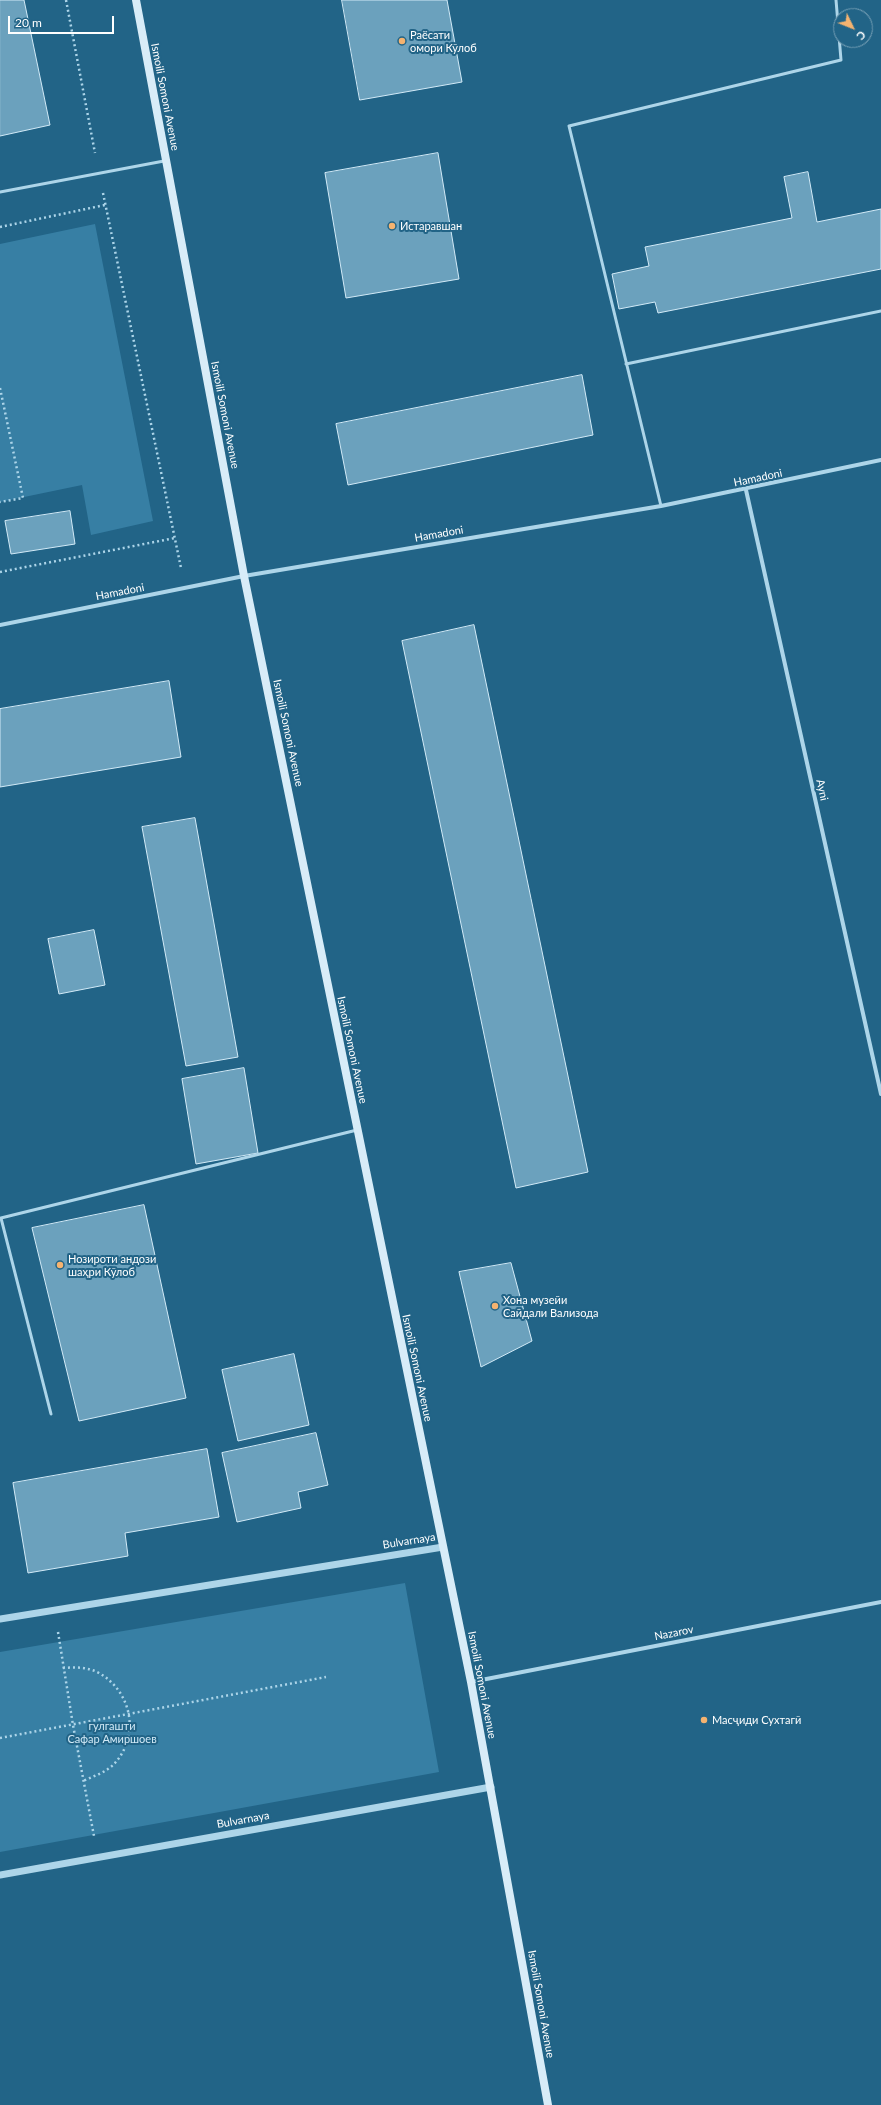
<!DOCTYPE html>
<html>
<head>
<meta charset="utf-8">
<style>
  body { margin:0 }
  #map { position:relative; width:881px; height:2105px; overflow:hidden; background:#226487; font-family:Lato,sans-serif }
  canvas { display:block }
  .north { position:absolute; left:833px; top:8px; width:40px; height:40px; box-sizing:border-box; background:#226487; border:1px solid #7aa2b7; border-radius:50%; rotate:133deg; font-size:11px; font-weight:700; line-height:16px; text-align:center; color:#fff }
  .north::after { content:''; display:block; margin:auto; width:14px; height:18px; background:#f5b370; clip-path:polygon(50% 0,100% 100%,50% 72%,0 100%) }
  .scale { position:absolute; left:8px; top:16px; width:106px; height:18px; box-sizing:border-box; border:2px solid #fff; border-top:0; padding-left:5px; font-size:12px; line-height:14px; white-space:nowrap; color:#fff; -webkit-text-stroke:3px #226487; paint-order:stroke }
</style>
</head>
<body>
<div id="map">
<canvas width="881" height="2105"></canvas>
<div class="north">С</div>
<div class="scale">20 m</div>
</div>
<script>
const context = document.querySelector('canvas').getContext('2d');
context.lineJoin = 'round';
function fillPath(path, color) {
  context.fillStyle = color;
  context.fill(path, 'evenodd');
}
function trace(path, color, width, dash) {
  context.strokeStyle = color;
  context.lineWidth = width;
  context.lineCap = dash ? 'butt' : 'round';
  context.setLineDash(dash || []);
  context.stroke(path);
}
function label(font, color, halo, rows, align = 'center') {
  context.font = font + ' Lato,sans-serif';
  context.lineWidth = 4;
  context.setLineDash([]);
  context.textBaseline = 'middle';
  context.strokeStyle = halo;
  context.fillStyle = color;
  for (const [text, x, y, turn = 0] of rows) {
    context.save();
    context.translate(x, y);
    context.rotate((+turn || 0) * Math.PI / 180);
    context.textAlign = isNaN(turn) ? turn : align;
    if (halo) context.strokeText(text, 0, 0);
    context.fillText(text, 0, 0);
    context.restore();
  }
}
fillPath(new Path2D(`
  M95,224L153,521L91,535L82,485L0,502V244Z
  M405,1583L439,1772L0,1852V1652Z`), '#377fa4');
const building = new Path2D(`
  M0,0H24L50,125L0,136Z
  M342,0H447L462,82L360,100Z
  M438,153L459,279L346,298L325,173Z
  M808,172L817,222L881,209V269L658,313L655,302L619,309L612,274L649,266L645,247L792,218L784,177Z
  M582,375L593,435L348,485L336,424Z
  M70,511L75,544L11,554L5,521Z
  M474,625L588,1172L516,1188L402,641Z
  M169,681L181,757L0,787V709Z
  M195,818L238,1057L186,1066L142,827Z
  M94,930L105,985L59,994L48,939Z
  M244,1068L258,1153L196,1164L182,1079Z
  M144,1205L186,1398L79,1421L32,1228Z
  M511,1263L532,1341L481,1367L459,1272Z
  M294,1354L309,1425L238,1441L222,1370Z
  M316,1433L328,1485L298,1492L301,1508L237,1522L222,1453Z
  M207,1449L219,1517L125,1533L128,1556L28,1573L13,1483Z`);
fillPath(building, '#6ba1bd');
trace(building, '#d2eaf7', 1);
trace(new Path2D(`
  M66,0L95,153
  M103,193L181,568
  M0,227L105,205
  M0,388L23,498L0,502
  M0,572L175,538
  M58,1632L73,1725L94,1836
  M63,1668C75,1667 88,1667 99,1673C132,1692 140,1735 115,1763C107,1772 94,1776 83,1781
  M0,1738L326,1677`), '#add5e9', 2.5, [2, 3]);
trace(new Path2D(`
  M0,192L164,161
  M626,364L881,311
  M661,506L569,126L841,60L836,0
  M51,1414L1,1218L357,1130`), '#add5e9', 3);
trace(new Path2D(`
  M746,490L881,1094
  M0,625L244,576L661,506L881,460
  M471,1682L881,1602`), '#add5e9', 4);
trace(new Path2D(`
  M0,1619L443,1547
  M0,1875L491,1787`), '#add5e9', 7);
trace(new Path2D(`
  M136,0L244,576L471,1682L548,2105`), '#d8ecf8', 8);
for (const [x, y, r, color] of [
  [402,41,4,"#f5b370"],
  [392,226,4,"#f5b370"],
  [60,1265,4,"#f5b370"],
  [495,1306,4,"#f5b370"],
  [704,1720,4,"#f5b370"]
]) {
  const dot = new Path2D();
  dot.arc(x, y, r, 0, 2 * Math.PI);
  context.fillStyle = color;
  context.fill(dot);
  trace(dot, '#226487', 1.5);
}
label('11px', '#fff', '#226487', [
  ["Раёсати",410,35],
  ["омори Кӯлоб",410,48],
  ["Истаравшан",400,226],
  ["Нозироти андози",68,1259],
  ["шаҳри Кӯлоб",68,1272],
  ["Хона музейи",503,1300],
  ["Сайдали Вализода",503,1313],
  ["Масҷиди Сухтагӣ",712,1720]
], 'left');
label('11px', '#fff', '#226487', [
  ["Ismoili Somoni Avenue",165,97,79],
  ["Ismoili Somoni Avenue",225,415,79],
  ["Hamadoni",758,478,-12],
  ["Hamadoni",439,534,-10],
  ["Hamadoni",120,592,-11],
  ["Ismoili Somoni Avenue",288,733,78],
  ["Ayni",822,790,77],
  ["Ismoili Somoni Avenue",352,1050,78],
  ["Ismoili Somoni Avenue",417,1368,78],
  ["Bulvarnaya",409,1541,-9],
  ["Nazarov",674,1633,-11],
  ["Ismoili Somoni Avenue",482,1685,79],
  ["Bulvarnaya",243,1820,-10],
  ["Ismoili Somoni Avenue",541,2004,80]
]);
label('11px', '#d2eaf7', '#226487', [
  ["гулгашти",112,1726],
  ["Сафар Амиршоев",112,1739]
]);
</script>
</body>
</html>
